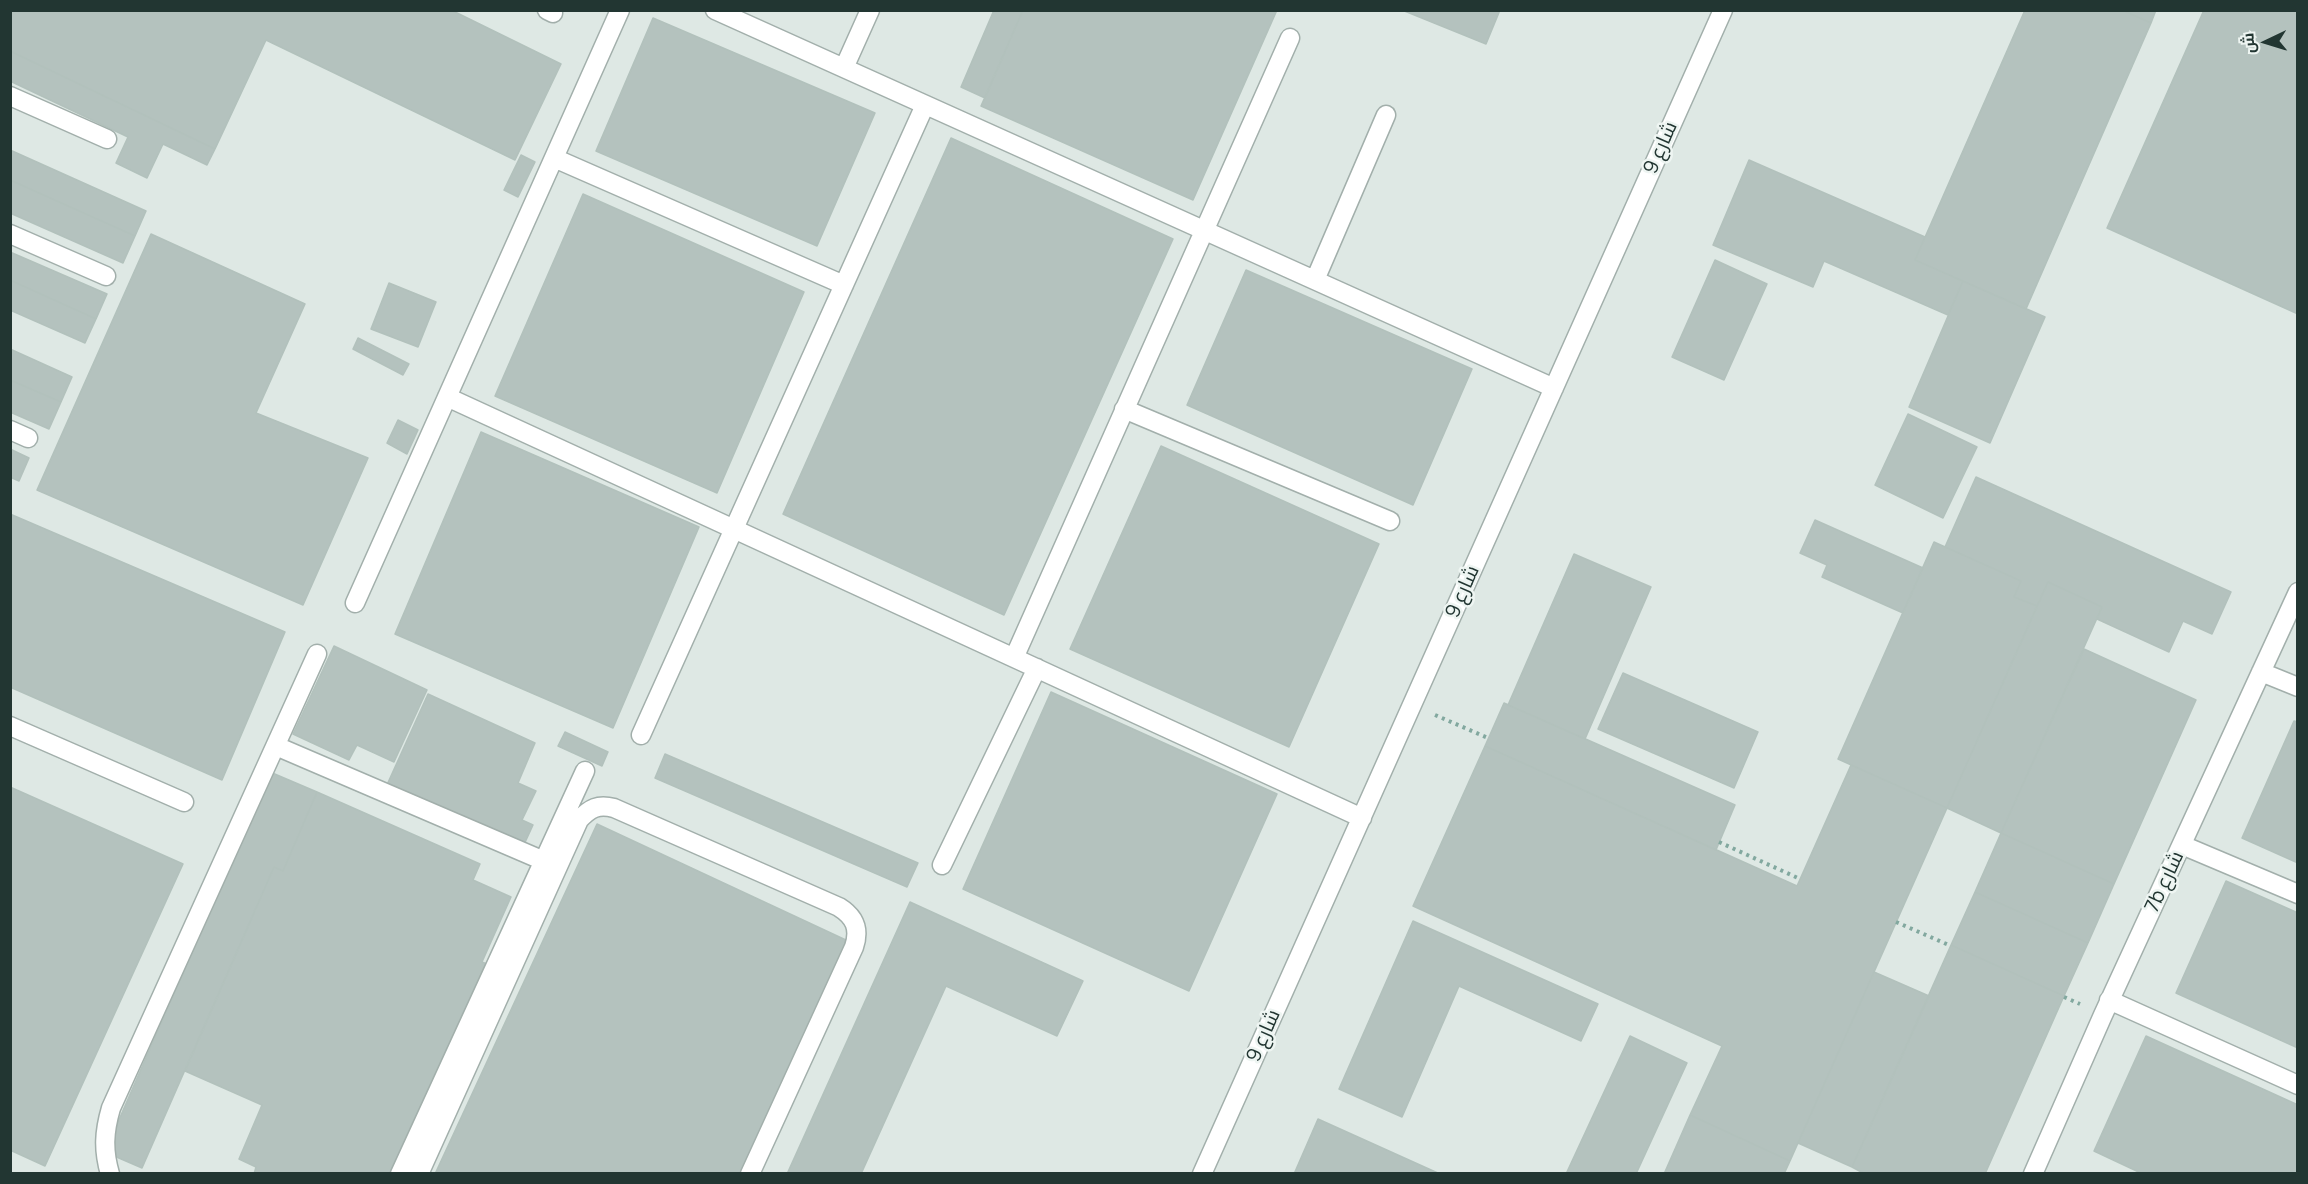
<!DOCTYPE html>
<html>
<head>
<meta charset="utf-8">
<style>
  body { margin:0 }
  #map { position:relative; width:2308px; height:1184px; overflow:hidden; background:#dee8e4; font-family:Manrope,Cairo,sans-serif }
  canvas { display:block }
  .frame { position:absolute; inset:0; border:12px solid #223632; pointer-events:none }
  .north { position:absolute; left:2236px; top:12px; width:60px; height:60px; -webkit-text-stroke:4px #eef5f2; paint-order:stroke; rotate:266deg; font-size:16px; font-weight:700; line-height:24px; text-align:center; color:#223632 }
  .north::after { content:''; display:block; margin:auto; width:21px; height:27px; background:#223632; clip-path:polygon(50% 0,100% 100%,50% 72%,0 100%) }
</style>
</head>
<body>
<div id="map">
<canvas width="2308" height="1184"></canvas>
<div class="frame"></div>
<div class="north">ش</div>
</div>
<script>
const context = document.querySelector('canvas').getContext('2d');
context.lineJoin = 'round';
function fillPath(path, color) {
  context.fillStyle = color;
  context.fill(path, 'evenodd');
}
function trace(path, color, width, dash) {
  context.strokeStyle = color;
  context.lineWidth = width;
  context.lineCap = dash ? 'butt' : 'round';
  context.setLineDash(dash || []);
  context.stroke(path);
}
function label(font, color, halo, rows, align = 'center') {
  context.font = font + ' Manrope,Cairo,sans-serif';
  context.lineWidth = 5;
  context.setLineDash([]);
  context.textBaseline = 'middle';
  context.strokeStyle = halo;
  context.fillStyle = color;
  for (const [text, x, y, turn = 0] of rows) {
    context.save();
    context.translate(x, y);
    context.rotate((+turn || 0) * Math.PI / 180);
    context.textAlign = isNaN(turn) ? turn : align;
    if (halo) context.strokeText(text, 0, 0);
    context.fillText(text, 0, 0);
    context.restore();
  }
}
const building = new Path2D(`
  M10,10H451L561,64L515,160L266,40L215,149L10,51Z
  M994,10H1023L985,98L961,87Z
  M1023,10H1277L1193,200L981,106Z
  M1402,10H1500L1486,44Z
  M2025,10H2122L2151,23L2026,309L1915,260Z
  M2122,10H2156L2151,23Z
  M2204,10H2298V314L2107,228Z
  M653,18L875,113L817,246L596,151Z
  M10,51L215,149L207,165L163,144L147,178L116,163L128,137L10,81Z
  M951,138L1173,239L1004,615L783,514Z
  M10,150L146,211L135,236L10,180Z
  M521,155L535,162L518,197L504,190Z
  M1749,160L1925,237L1915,260L1963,281L1948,315L1824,261L1813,287L1713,245Z
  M10,180L135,236L123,263L10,213Z
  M583,194L804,292L717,493L495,396Z
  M151,234L305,304L256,413L368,458L303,605L37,490Z
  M10,252L107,294L96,319L10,280Z
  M1715,260L1767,284L1724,380L1672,357Z
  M1246,270L1472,369L1413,505L1187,405Z
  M10,280L96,319L85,343L10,310Z
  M1963,281L2045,317L1990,443L1909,407Z
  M389,283L436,302L418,347L371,329Z
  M358,338L409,364L403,375L353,349Z
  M10,349L72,377L61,402L10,380Z
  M10,380L61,402L49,429L10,412Z
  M1908,414L1977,447L1943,518L1875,485Z
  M398,420L418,430L407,454L387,443Z
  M481,432L699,527L613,728L395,634Z
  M1161,446L1379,544L1289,747L1070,649Z
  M10,449L29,458L19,481L10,477Z
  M1976,477L2231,592L2212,634L2183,621L2169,652L2097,619L2102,607L2048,582L2037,606L2014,597L2021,581L1945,547Z
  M10,514L285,632L222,780L10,687Z
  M1815,520L1923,568L1903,613L1822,577L1827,565L1800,553Z
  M1934,542L2021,581L2014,597L2037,606L1947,808L1838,759Z
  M1574,554L1651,587L1585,739L1508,705Z
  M2048,582L2102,607L2001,833L1947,808Z
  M334,646L427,690L394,762L357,745L349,760L293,734Z
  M2084,649L2196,700L2114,884L2001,833Z
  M1623,673L1758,732L1734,788L1598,729Z
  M1051,692L1277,794L1189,991L963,889Z
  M428,694L535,743L518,783L536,791L522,820L533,825L522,849L386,787Z
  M1504,703L1735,805L1716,850L1485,746Z
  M2294,721L2298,722V863L2242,838Z
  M565,732L608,752L602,766L558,746Z
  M1485,746L1797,886L1851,765L1947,808L1790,1161L1690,1115L1722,1046L1413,906Z
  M665,754L918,863L907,887L655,778Z
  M270,772L317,792L283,871L274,867L142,1168L105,1152Z
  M10,787L183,864L45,1166L10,1150Z
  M317,792L480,864L473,880L511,897L482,962L487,964L396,1174H254L256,1167L239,1159L262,1105L185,1071L274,867L283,871Z
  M597,824L848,941L741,1174H435Z
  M2001,833L2114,884L2088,943L1975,892Z
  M2226,881L2298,913V1048L2176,993Z
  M1975,892L2088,943L2064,996L1951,945Z
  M910,902L1083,981L1057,1036L946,986L861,1174H787Z
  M1413,921L1598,1004L1581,1041L1459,986L1402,1117L1339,1089Z
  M1951,945L2064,996L1985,1174H1865L1852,1167Z
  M1874,972L1929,996L1852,1167L1798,1143Z
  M1630,1036L1687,1063L1636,1174H1566Z
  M2146,1036L2298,1105V1174H2143L2094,1151Z
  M1690,1115L1790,1161L1784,1174H1664Z
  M1318,1119L1440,1174H1294Z`);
fillPath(building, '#b4c2be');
trace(building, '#b2c1bc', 1.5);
const minor = new Path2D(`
  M547,10L553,13
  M715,10L1554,388
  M844,68L870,10
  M10,96L107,139
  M554,158L844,285
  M10,234L106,276
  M1315,280L1386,115
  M447,397L1362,818
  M1124,409L1390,521
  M10,430L28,438
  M355,603L620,10
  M1014,658L1290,38
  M2261,672L2298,687
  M10,726L184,802
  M641,735L925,105
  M276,746L544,861
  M2182,845L2298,894
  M942,865L1037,668
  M2109,1000L2298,1085
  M110,1174C103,1150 104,1132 111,1108L317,654
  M400,1174L585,771
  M419,1174L579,820C590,808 598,804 614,808L839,907C855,917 860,929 854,947L750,1174
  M1202,1174L1723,10
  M2033,1174L2103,1015L2298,592`);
trace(minor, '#a2afab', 21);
trace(new Path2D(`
  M1435,715L1488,738
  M1719,842L1800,879
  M1896,922L1951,946
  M2064,997L2080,1004`), '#82a89f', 4, [3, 4.5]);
trace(minor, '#fff', 18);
label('20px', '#223632', '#eef5f2', [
  ["شارع 9",1661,148,-66],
  ["شارع 9",1463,592,-66],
  ["7b شارع",2165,882,-65],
  ["شارع 9",1264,1036,-66]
]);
</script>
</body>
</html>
